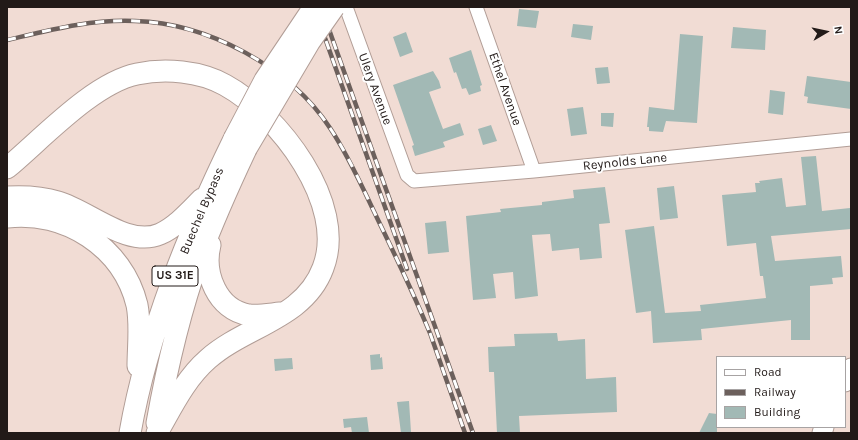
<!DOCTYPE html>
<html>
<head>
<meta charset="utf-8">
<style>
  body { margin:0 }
  #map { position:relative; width:858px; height:440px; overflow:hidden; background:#f1dcd4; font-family:Karla,sans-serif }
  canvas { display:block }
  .frame { position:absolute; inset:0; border:8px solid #221a18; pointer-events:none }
  .legend { position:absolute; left:716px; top:356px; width:130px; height:72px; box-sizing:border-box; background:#fff; border:1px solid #a7a3a3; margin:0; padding:5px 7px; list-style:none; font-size:12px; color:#221a18 }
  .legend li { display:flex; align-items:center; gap:8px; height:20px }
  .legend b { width:20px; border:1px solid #a7a3a3 }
  .north { position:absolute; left:806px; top:12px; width:40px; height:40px; -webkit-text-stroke:3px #fff; paint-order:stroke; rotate:81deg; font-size:11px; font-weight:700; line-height:16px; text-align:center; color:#221a18 }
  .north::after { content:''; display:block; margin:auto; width:14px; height:18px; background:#221a18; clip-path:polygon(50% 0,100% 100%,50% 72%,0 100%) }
</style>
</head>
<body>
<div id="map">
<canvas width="858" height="440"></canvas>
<div class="frame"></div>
<ul class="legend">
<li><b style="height:5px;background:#fff"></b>Road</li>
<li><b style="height:5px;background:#6c605c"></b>Railway</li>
<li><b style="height:11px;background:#a2b9b5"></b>Building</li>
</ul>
<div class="north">N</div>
</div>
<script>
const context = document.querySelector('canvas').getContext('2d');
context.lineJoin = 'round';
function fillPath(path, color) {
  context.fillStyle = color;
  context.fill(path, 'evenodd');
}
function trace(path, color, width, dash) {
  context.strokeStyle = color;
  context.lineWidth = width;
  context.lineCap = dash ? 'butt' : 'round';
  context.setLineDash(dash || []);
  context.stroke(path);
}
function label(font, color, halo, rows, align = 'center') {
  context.font = font + ' Karla,sans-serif';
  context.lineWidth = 4;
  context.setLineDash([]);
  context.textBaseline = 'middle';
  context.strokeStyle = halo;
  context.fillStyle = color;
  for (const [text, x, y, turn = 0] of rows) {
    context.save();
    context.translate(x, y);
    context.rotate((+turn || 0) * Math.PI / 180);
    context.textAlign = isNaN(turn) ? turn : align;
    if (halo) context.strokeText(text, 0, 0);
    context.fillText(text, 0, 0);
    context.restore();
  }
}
fillPath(new Path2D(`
  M519,9L539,11L536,28L517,26Z
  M573,24L593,26L591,40L571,37Z
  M733,27L766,30L765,50L731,48Z
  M406,32L413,52L400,57L393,37Z
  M680,34L703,36L697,123L666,121L663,132L649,131V127H647L649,107L674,110Z
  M471,50L482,85L480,86L481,91L469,95L466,88L462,89L456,72L454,73L449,58Z
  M608,67L610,83L597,84L595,68Z
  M433,71L439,81L441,88L429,92L443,129L460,123L464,135L443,142L445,147L415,156L412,146L414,145L393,85Z
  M807,76L851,82V109L807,103L808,97L804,96Z
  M770,90L785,92L783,115L768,113Z
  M583,107L587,134L571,136L567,109Z
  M601,113H614L613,127L601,126Z
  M491,125L497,141L483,145L478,129Z
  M816,156L822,211L850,208L851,229L771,236L775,261L841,256L843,277L832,278L833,284L810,286V340H791V320L701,329L702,340L653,343L651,311L636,313L625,230L654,226L665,313L701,311L700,305L766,298L763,276H760L756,243L727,246L722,195L756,192L755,183H760L759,181L782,178L786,207L806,205L801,157Z
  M674,186L678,218L660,220L657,188Z
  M605,187L610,223L599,224L602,258L580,260L579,248L552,251L550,234L532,235L538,296L515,299L513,272L493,274L496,298L473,300L466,216L501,212L500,209L542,205V202L574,198L573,190Z
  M446,221L449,252L428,254L425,223Z
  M557,333L558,341L585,339L586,379L616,377L617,412L519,416L520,433H497L494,372H489L488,347L515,346L514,334Z
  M380,354V358L382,357L383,369L371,370L370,355Z
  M292,358L293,369L275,371L274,359Z
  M409,401L411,432L401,433L397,402Z
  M709,413L717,414V433H699Z
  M367,417L369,433H352L351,427L344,428L343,419Z`), '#a2b9b5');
const minor = new Path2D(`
  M346,7L407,175L414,181L534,171L851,139
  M476,7L534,171`);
const secondary = new Path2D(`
  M845,382L851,368
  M822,433L824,427`);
const primary = new Path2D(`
  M7,168C42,139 93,83 137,74C165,68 200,71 225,85C278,114 348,204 323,268C304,319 245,326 208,359C185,379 172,407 157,433
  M7,197C24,196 42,197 58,202C89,211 128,248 160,234C176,227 190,211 202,199
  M7,217C65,210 123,247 137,305C141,325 138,346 138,366
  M210,245C203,273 217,310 249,315C259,316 270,314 280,313
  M157,423C167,367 180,311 199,258C213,221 229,185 246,149
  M130,433C148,331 189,231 234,139`);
trace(minor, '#b19d96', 15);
trace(secondary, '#b19d96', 21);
trace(primary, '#b19d96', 23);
trace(minor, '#fff', 13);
trace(secondary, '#fff', 19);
trace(primary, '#fff', 21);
const rail = new Path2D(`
  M314,7L407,269
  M321,7L473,433
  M7,40C50,30 91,19 135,21C208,23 290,67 330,128C350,158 364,191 379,222C398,261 416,299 432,338
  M430,333L465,433`);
trace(rail, '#6c605c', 4.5);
trace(rail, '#fff', 3, [9]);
const primaryBridge = new Path2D(`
  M234,139L265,80L314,7
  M246,149L310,41L334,7`);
trace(primaryBridge, '#b19d96', 23, []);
trace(primaryBridge, '#fff', 21);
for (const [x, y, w] of [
  [175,276,46]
]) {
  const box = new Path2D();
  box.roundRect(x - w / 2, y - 10, w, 20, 3);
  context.fillStyle = '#fff';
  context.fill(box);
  trace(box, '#221a18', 1);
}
label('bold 12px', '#221a18', null, [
  ["US 31E",175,276]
]);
label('13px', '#221a18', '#fff', [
  ["Ulery Avenue",375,89,70],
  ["Ethel Avenue",505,89,71],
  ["Reynolds Lane",625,162,-6],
  ["Buechel Bypass",202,211,-67]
]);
</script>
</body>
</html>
